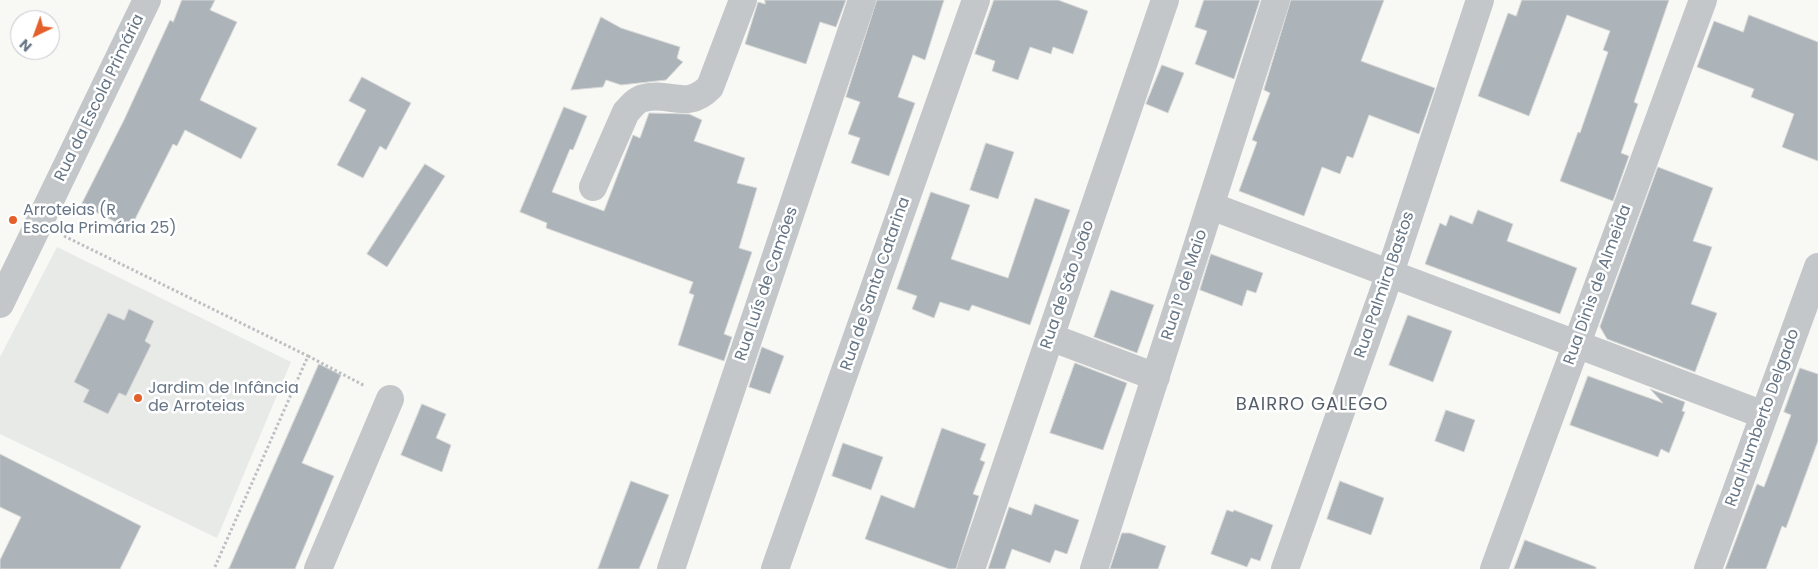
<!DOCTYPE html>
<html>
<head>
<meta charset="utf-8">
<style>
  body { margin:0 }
  #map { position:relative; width:1818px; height:569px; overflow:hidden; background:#f8f8f5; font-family:Poppins,sans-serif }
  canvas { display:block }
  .north { position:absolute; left:10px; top:10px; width:50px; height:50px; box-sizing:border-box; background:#fff; border:1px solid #c2c8cf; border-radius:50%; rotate:222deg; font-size:14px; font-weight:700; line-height:20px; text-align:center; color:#677686 }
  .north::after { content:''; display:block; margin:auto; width:18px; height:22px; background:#e45f29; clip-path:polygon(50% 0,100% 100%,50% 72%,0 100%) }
</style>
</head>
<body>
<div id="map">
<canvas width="1818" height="569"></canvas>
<div class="north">N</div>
</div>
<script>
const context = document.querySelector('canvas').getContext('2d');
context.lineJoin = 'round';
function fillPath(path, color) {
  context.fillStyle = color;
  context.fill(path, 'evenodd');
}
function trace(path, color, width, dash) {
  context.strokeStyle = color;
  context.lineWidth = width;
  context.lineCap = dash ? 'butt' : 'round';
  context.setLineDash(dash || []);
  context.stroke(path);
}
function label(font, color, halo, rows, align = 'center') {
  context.font = font + ' Poppins,sans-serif';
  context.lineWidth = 5;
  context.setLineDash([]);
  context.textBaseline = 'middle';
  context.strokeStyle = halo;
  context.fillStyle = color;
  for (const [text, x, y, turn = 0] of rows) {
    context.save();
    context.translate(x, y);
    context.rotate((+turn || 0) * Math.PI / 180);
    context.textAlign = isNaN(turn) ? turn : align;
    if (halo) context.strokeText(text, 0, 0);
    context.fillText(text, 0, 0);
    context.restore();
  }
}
fillPath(new Path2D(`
  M57,247L291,362L217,538L0,434V357Z`), '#e8eae8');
const building = new Path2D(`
  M182,0H215L210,10L237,22L200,100L257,128L241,159L185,130L177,146L173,144L130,229L81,205L124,120L170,20L173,22Z
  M765,0H846L836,27L820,22L806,64L745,44L758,2L765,4Z
  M877,0H944L925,60L913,55L898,97L915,103L889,176L851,163L860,138L848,134L860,102L846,97Z
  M994,0H1058L1088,11L1073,54L1053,47L1051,54L1030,47L1018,80L992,71L995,61L975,54Z
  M1204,0H1260L1234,79L1195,64L1207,31L1195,27Z
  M1291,0H1384L1361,61L1435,88L1419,134L1369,115L1353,158L1347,156L1340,174L1322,167L1304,216L1239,191L1257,142L1252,140L1270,93L1264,90Z
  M1522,0H1669L1634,102L1638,104L1621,153L1629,156L1613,201L1560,181L1578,132L1580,133L1608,52L1603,50L1610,31L1567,15L1529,116L1478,96L1508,13L1516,16Z
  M1749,15L1818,42V161L1782,147L1794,114L1751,97L1754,89L1697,67L1714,21L1743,32Z
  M601,17L621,28L680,47L677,58L683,62L666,80L621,85L606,80L603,87L571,90Z
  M1162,65L1184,73L1168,113L1146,104Z
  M362,77L411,103L386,150L380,146L363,178L337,165L366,110L349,101Z
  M564,107L587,116L573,150L570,149L552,192L604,211L633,135L640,138L649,113L689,114L702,120L694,141L745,158L737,183L757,188L739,248L752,252L724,334L732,337L724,361L678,345L694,295L689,293L693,282L546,228L547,223L520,212Z
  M986,143L1014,152L998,199L970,190Z
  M425,164L445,176L387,267L367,254Z
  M1658,167L1713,188L1693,241L1712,247L1691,304L1717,313L1695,372L1607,339L1600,327Z
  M931,192L970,205L951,259L1008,278L1035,198L1070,210L1030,325L972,305L969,311L940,302L934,318L912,309L917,296L897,289Z
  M1478,210L1513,224L1507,241L1577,268L1560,314L1425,264L1440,223L1446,226L1450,215L1472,224Z
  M1211,254L1263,273L1256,293L1247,290L1242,306L1200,290Z
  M1111,290L1154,305L1137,353L1094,337Z
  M129,309L154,321L145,341L151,345L126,396L119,393L108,414L83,402L89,390L74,382L108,313L124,320Z
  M1408,315L1452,331L1433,382L1389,365Z
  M762,347L784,356L770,394L749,387Z
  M1075,363L1127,383L1103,450L1050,433Z
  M319,364L341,375L302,463L334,476L295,569H229Z
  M1800,368L1818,374V441L1786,528L1782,526L1766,569H1725L1757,484L1764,487L1791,415L1784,412Z
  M1588,376L1663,403L1650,389L1685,402L1682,411L1685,412L1669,453L1661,449L1658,457L1570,425Z
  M422,404L446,414L436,438L451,445L442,472L401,455Z
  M1446,410L1475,420L1464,452L1435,441Z
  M942,428L986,444L980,460L985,462L973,494L979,496L956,569H949L865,539L881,495L914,508Z
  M843,443L883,457L871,490L832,476Z
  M0,454L141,526L120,569H0V560L21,517L0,507Z
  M631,481L669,495L639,569H598Z
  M1340,481L1384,498L1371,535L1327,519Z
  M1035,504L1079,520L1067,554L1055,550L1050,563L1012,549L1005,569H988L1009,507L1031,515Z
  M1227,510L1233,512L1234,510L1273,525L1260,561L1251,558L1247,567L1211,554Z
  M1122,533H1130L1166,546L1158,569H1110Z
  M1525,540L1596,567V569H1514Z`);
fillPath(building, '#acb4ba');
trace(building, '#d9d9d7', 1);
trace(new Path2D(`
  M64,236L308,356L214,569
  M308,356L365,386`), '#bdbfc2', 3, [2.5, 2.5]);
trace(new Path2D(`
  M593,187L626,112C631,107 637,99 644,98C669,91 687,111 710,87L743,0
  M1211,206L1764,415
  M1050,337L1156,377
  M318,569L390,399
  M671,569L862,0
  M775,569L976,0
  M971,569L1165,0
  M1094,569L1276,0
  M1285,569L1390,273L1480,0
  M1494,569L1703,0
  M1708,569L1818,267`), '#c3c7ca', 28);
trace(new Path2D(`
  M0,304L147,0`), '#c3c7ca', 28);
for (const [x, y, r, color] of [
  [13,220,5,"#e45f29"],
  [138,398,5,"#e45f29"]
]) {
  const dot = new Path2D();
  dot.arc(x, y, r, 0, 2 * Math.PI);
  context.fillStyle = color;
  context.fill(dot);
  trace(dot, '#fff', 2);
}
label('16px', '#677686', '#fff', [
  ["Rua da Escola Primária",100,98,-64],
  ["Rua Luís de Camões",767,284,-71],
  ["Rua de Santa Catarina",876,284,-71],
  ["Rua de São João",1068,285,-71],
  ["Rua 1º de Maio",1185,285,-72],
  ["Rua Palmira Bastos",1385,285,-71],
  ["Rua Dinis de Almeida",1598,285,-70],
  ["Rua Humberto Delgado",1763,418,-70]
]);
label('16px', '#677686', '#fff', [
  ["Arroteias (R",23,211],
  ["Escola Primária 25)",23,229],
  ["Jardim de Infância",148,389],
  ["de Arroteias",148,407]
], 'left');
context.letterSpacing = '1px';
label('18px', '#55606b', '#fff', [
  ["BAIRRO GALEGO",1312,405]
]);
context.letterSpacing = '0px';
</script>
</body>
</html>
